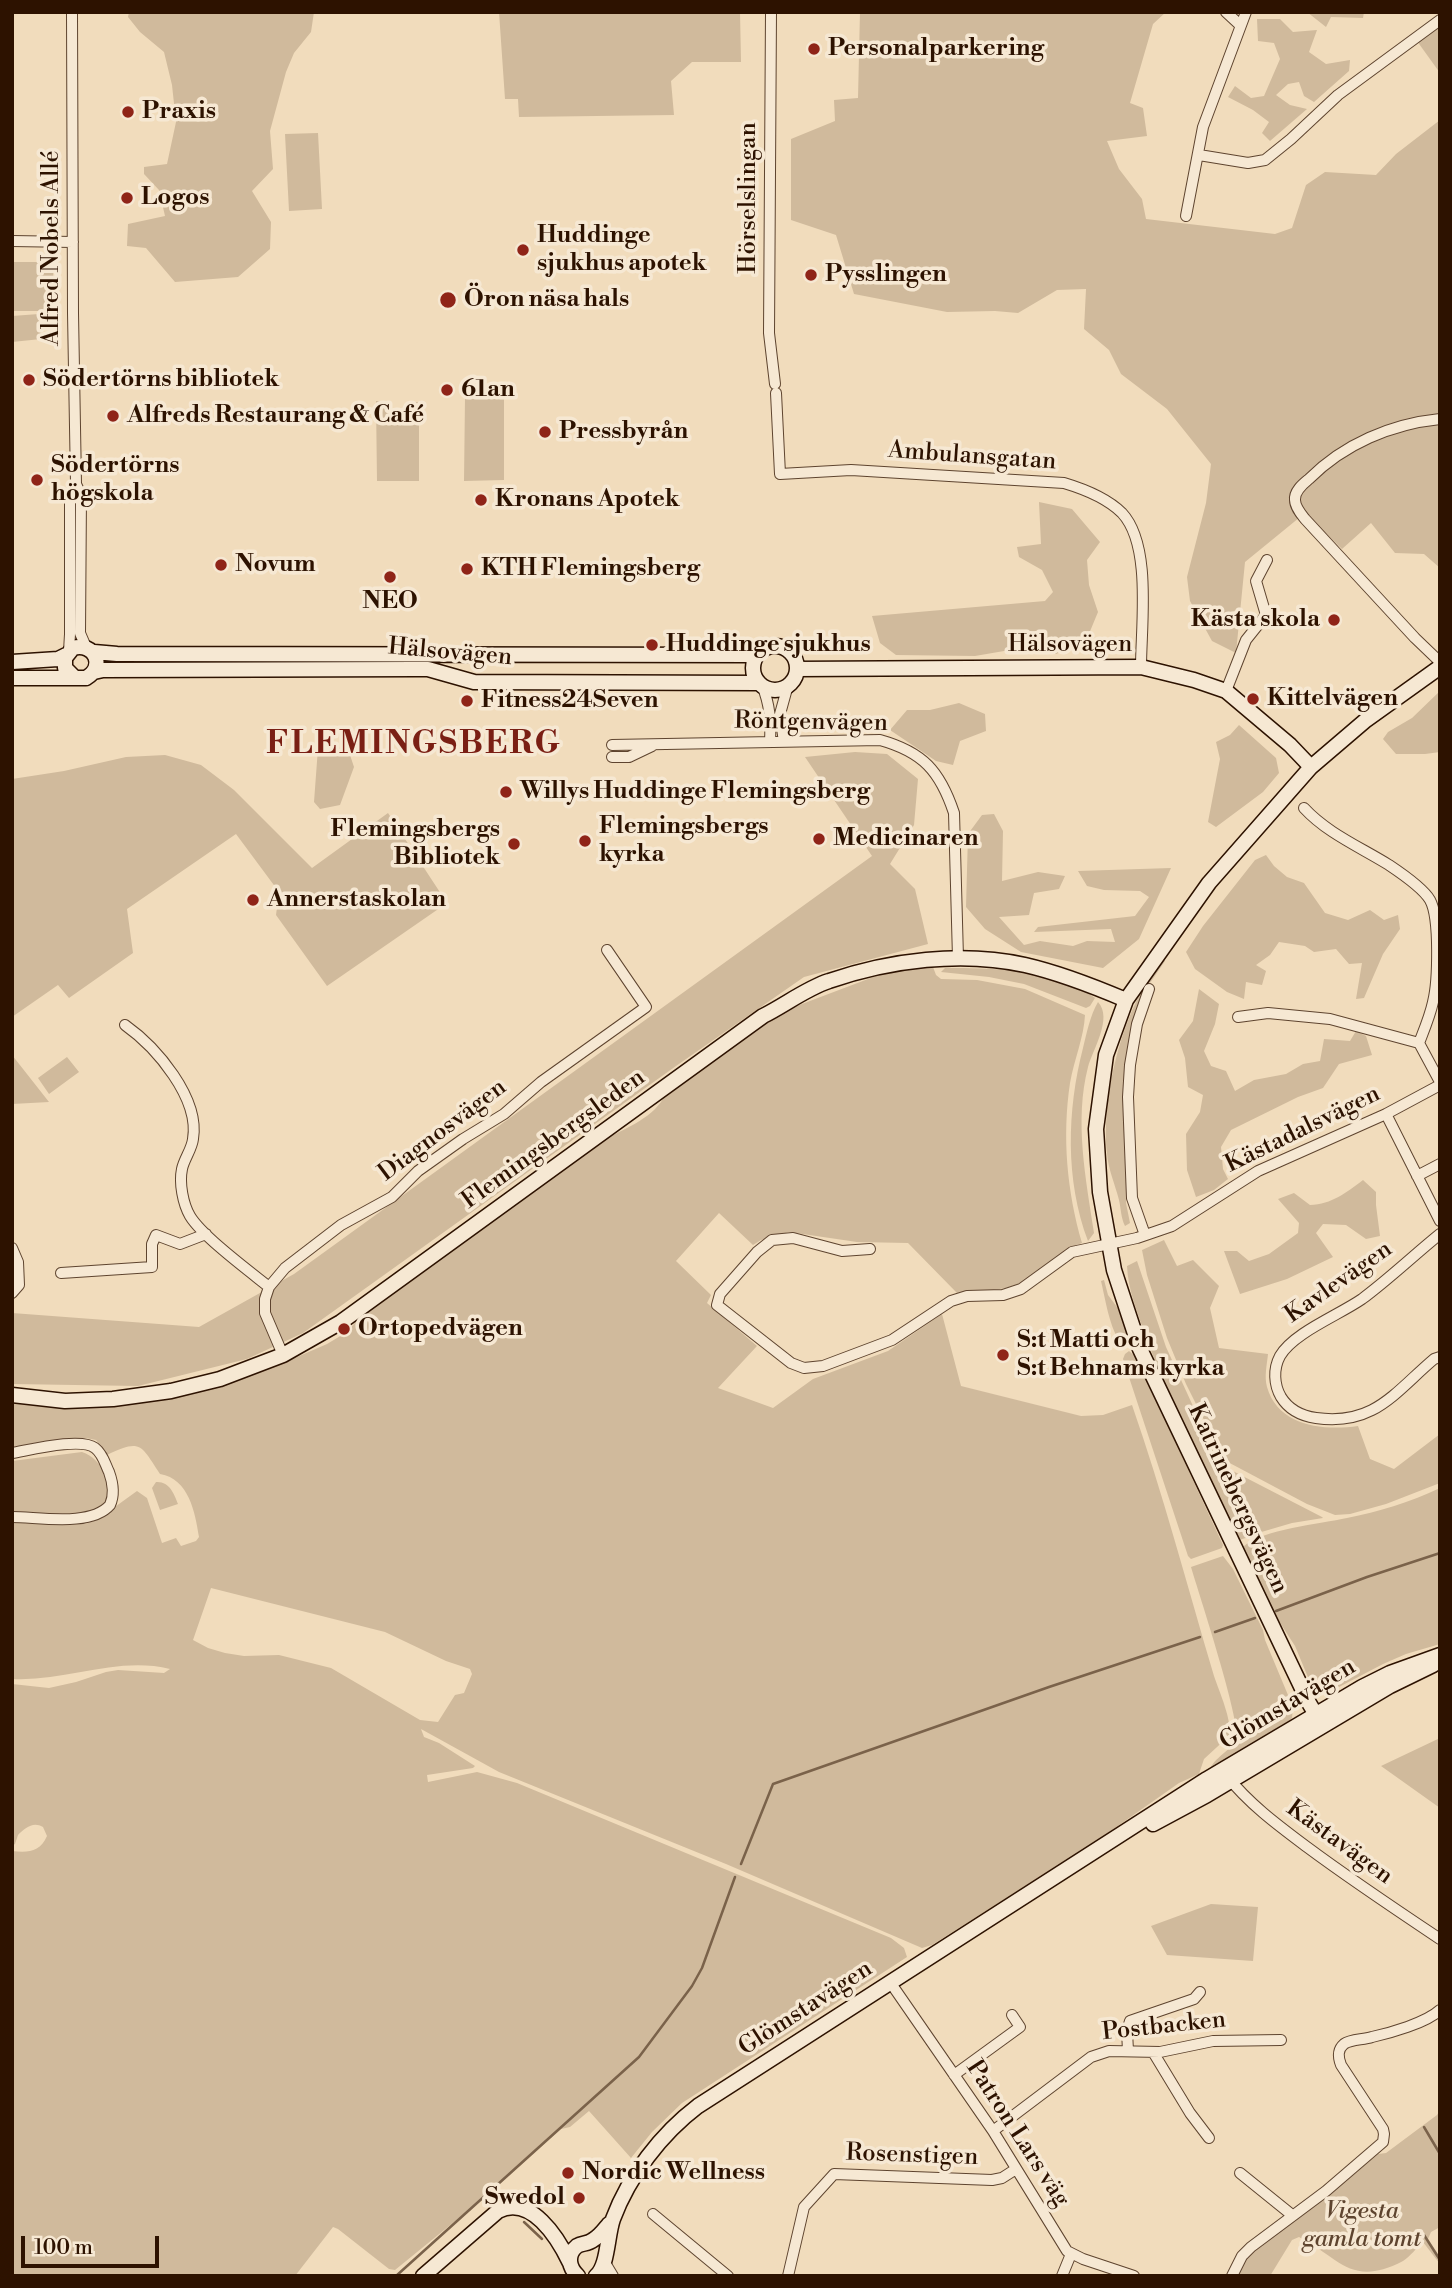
<!DOCTYPE html>
<html>
<head>
<meta charset="utf-8">
<style>
  body { margin:0 }
  #map { position:relative; width:1452px; height:2288px; overflow:hidden; background:#f1dcbc; font-family:"Libre Bodoni",serif }
  canvas { display:block }
  .frame { position:absolute; inset:0; border:14px solid #2d1200; pointer-events:none }
  .scale { position:absolute; left:21px; top:2236px; width:138px; height:32px; box-sizing:border-box; border:4px solid #2d1200; border-top:0; padding-left:9px; font-size:21px; line-height:24px; white-space:nowrap; color:#2d1200; -webkit-text-stroke:5px #f6e8d3; paint-order:stroke }
</style>
</head>
<body>
<div id="map">
<canvas width="1452" height="2288"></canvas>
<div class="frame"></div>
<div class="scale">100 m</div>
</div>
<script>
const context = document.querySelector('canvas').getContext('2d');
context.lineJoin = 'round';
function fillPath(path, color) {
  context.fillStyle = color;
  context.fill(path, 'evenodd');
}
function trace(path, color, width, dash) {
  context.strokeStyle = color;
  context.lineWidth = width;
  context.lineCap = dash ? 'butt' : 'round';
  context.setLineDash(dash || []);
  context.stroke(path);
}
function label(font, color, halo, rows, align = 'center') {
  context.font = font + ' "Libre Bodoni",serif';
  context.lineWidth = 7;
  context.setLineDash([]);
  context.textBaseline = 'middle';
  context.strokeStyle = halo;
  context.fillStyle = color;
  for (const [text, x, y, turn = 0] of rows) {
    context.save();
    context.translate(x, y);
    context.rotate((+turn || 0) * Math.PI / 180);
    context.textAlign = isNaN(turn) ? turn : align;
    if (halo) context.strokeText(text, 0, 0);
    context.fillText(text, 0, 0);
    context.restore();
  }
}
fillPath(new Path2D(`
  M129,12H314L311,32L294,53L286,72L270,131L273,169L252,191L271,222L270,249L238,277L175,282L146,248L127,246L128,224L165,216L159,190L144,174V167L167,164L176,122L172,85L164,52L140,32L128,17Z
  M499,12H740L741,62H692L671,81L674,115L519,117L518,99H505Z
  M860,12H1166L1153,24L1130,103L1143,108L1147,136L1107,141L1119,169L1142,199L1146,219L1275,234L1292,228L1306,185L1325,172L1376,175L1396,154L1440,120V568L1424,554L1395,553L1371,523L1342,549L1305,513L1245,562L1236,653L1212,641L1190,601L1187,577L1206,503L1211,464L1167,409L1121,374L1109,350L1084,329L1086,289L1057,290L1018,313L995,311L947,312L854,294L836,235L791,220V139L835,121L834,100L858,98Z
  M1307,12H1364L1363,18L1331,17L1326,27Z
  M1257,19H1280L1293,32L1317,30L1309,52L1326,64L1350,60L1349,71L1314,102L1304,96L1299,82L1288,84L1276,95L1290,105L1307,109L1270,141L1262,133L1269,122L1253,110L1228,97L1235,86L1251,98L1264,96L1280,59L1274,43L1258,41Z
  M1440,26V73L1417,41Z
  M318,133L322,209L289,211L285,134Z
  M12,262H53L54,311H12Z
  M39,314L41,339L12,342V316Z
  M465,398H504V480L464,481Z
  M376,401H386L387,410H408V402H419V481H377Z
  M1039,502L1072,509L1100,542L1087,560L1089,585L1098,612L1086,641L1056,654L1004,651L975,656L896,655L880,643L872,616L1045,601L1053,592L1042,570L1019,557L1017,547L1041,544Z
  M1440,691V752L1425,754H1396L1383,739L1388,732L1412,718Z
  M959,703L985,714L986,731L960,741L953,765L936,761L890,730L907,710H930Z
  M1239,725L1276,758L1279,773L1263,792L1216,827L1208,822L1220,759L1216,742L1230,735Z
  M338,747L349,752L354,767L340,805L320,809L314,802L318,748Z
  M855,752L887,754L918,779L914,825L890,864L915,889L928,944L804,977L676,1066L303,1333L247,1359L138,1386L12,1384V1313L199,1327L294,1274L872,856L805,757Z
  M165,755L201,765L234,790L312,868L388,813L447,903L327,986L276,915L279,892L236,834L127,909L133,953L69,998L58,985L12,1017V779L64,771L126,757Z
  M994,814L1003,831L1002,881L1038,872L1065,876L1059,889L1034,893L1029,915L999,917L1024,945L1040,941L1073,946L1087,941L1115,942L1111,929L1034,932L1038,927L1135,916L1149,897L1140,891L1104,890L1087,886L1078,871L1171,868L1139,939L1103,968L1021,952L985,929L966,907L968,834L982,815Z
  M1266,855L1274,866L1287,877L1304,883L1325,913L1348,920L1370,910L1384,920L1398,915L1400,929L1383,954L1364,998L1356,999L1362,963L1349,964L1336,949L1314,952L1305,946L1279,942L1270,955L1256,965L1266,971L1262,985L1246,982L1244,999L1227,992L1195,969L1186,952L1203,926L1255,860Z
  M1163,959L1165,961L1148,986L1135,1019L1126,1203L1130,1223L1125,1226C1121,1218 1121,1209 1119,1200C1115,1184 1108,1169 1107,1153C1101,1094 1124,1004 1163,959Z
  M933,967L936,975L941,979L977,980L1025,989L1085,1015C1084,1037 1074,1060 1070,1083C1062,1137 1067,1191 1082,1243C1055,1252 1045,1271 1022,1282C1002,1292 979,1291 957,1293L908,1243L857,1242L789,1232L761,1240L753,1245L719,1213L676,1261L711,1295L707,1303L757,1346L718,1388L773,1408L813,1379L888,1351L942,1314L961,1386L1081,1416L1103,1415L1132,1405C1163,1494 1187,1585 1214,1676C1219,1691 1233,1722 1229,1736L1204,1759L1199,1774L1179,1783L1095,1842L932,1945L922,1948L726,1864L499,1772L421,1729L424,1737L439,1743L475,1766L473,1768L427,1775L428,1782L477,1772L517,1783L891,1938L904,1948L907,1957L682,2103L652,2132L631,2158L589,2111L570,2127L561,2129L492,2191L395,2270L389,2269L338,2229L333,2227L295,2276H12V1851C28,1853 40,1852 47,1836L43,1827C33,1821 25,1828 18,1835L15,1844L12,1846V1684L49,1688L76,1682L106,1672L118,1670L164,1673L170,1669C117,1656 65,1682 12,1679V1521L86,1524L101,1517L137,1491L147,1498L162,1543L176,1538L181,1546L196,1541L199,1537C195,1512 189,1479 160,1474C141,1446 142,1438 107,1455L96,1440L86,1438L12,1447V1402L82,1407L132,1404L162,1399L238,1381L266,1362L274,1367L327,1344L347,1332L360,1317L602,1141C623,1129 650,1120 663,1099L759,1027L794,1007L876,976L915,968ZM211,1588L385,1632L446,1661L470,1669L472,1674L464,1693L455,1695L438,1722L420,1720L331,1668L279,1655L244,1656L225,1653L208,1648L193,1640Z
  M945,968C990,968 1057,968 1095,998L1090,1006L1086,1008L1024,984L989,977L941,972Z
  M1199,989L1219,1004L1215,1024L1204,1051L1211,1066L1226,1071L1235,1091L1254,1080L1286,1074L1303,1064L1320,1061L1324,1039L1350,1041L1356,1031L1366,1036L1372,1055L1339,1064L1323,1088L1298,1097L1231,1130L1221,1147L1223,1169L1228,1179L1214,1190L1196,1197L1187,1170L1186,1134L1200,1112L1203,1095L1188,1087L1185,1058L1179,1040L1193,1021Z
  M1098,1002C1113,1018 1093,1049 1088,1067C1074,1121 1086,1179 1094,1233L1088,1241C1065,1180 1067,1110 1083,1048C1087,1032 1090,1016 1098,1002Z
  M12,1055L49,1102L12,1104Z
  M67,1057L79,1072L49,1094L38,1078Z
  M1363,1180L1376,1192V1205L1380,1236L1366,1239L1346,1225L1323,1224L1316,1233L1333,1257L1287,1279L1240,1294L1224,1251H1237L1249,1261L1269,1254L1298,1233L1299,1223L1278,1199L1294,1193L1310,1205C1332,1204 1346,1193 1363,1180Z
  M1164,1240L1177,1266L1193,1260L1219,1286L1210,1308L1219,1348L1268,1354C1267,1364 1264,1377 1267,1387C1278,1426 1323,1431 1358,1426L1370,1459L1394,1469L1440,1434V1483L1386,1504L1350,1514L1335,1515L1307,1504L1224,1460L1186,1384L1167,1338L1147,1275L1142,1250Z
  M1137,1261L1166,1347L1251,1533L1249,1537L1239,1540C1206,1472 1170,1405 1145,1334C1137,1312 1128,1289 1127,1266Z
  M1104,1280L1108,1295L1120,1311L1128,1335L1121,1342C1110,1331 1105,1297 1101,1281Z
  M1129,1351L1136,1357L1223,1545L1222,1548L1191,1559L1188,1556L1123,1359L1125,1354Z
  M82,1452C103,1459 114,1486 105,1506L85,1513L12,1514V1461Z
  M1227,1468L1322,1517L1323,1518L1292,1523L1258,1533Z
  M156,1482C169,1481 174,1493 178,1504L160,1510L152,1488Z
  M1440,1488V1644L1406,1654L1383,1664L1339,1687L1328,1691H1320L1310,1682L1295,1646L1275,1615L1243,1547C1262,1529 1321,1524 1347,1518C1378,1512 1411,1502 1440,1488Z
  M1223,1556L1233,1569L1263,1630L1265,1640L1293,1707L1292,1718L1282,1729L1209,1771C1214,1757 1231,1751 1236,1739C1242,1724 1198,1591 1191,1567Z
  M1440,1738V1808L1381,1766Z
  M1211,1904L1258,1907L1253,1961L1167,1955L1151,1926Z
  M1440,2110V2227L1431,2232L1428,2239L1440,2257V2264L1423,2242C1416,2248 1411,2256 1403,2261C1351,2288 1340,2258 1299,2237L1292,2240L1270,2276H1237L1246,2259L1255,2250L1323,2200L1378,2154L1386,2153L1437,2115Z`), '#d0ba9c');
trace(new Path2D(`
  M1276,1611L1367,1577L1440,1553
  M1215,1632L1255,1618
  M741,1864L773,1784L1049,1687L1200,1637
  M1424,2127L1440,2154
  M524,2222L542,2239
  M1424,2235L1440,2260
  M396,2276L639,2057L692,1986L702,1968L735,1877`), '#7a624a', 2.5);
const street = new Path2D(`
  M72,12L73,313L76,484L81,495L80,633L86,647
  M771,12L769,333L775,384
  M1226,12L1240,25
  M1199,155L1248,163L1265,160L1291,139L1338,95L1440,20
  M1186,216L1203,127L1246,12
  M12,241L73,242
  M776,393L780,474L851,470L1064,483C1084,489 1107,498 1122,513C1152,545 1141,625 1141,667
  M1440,419C1391,424 1344,444 1309,479C1303,484 1294,491 1295,500C1295,507 1301,514 1305,519L1415,638L1440,662
  M69,651L70,634V496L76,484
  M762,685C770,705 771,721 770,742
  M1226,691L1246,640L1266,615L1256,581L1267,560
  M784,742L780,714L788,685
  M612,745L880,740C923,752 940,771 954,813L958,958
  M612,757H629L652,746
  M1304,808C1327,833 1360,847 1389,865C1401,873 1423,888 1430,900C1440,918 1438,982 1433,1002C1430,1016 1424,1030 1419,1043L1440,1082
  M1238,1017L1268,1013L1330,1019L1419,1043
  M125,1025C156,1047 200,1098 193,1139C192,1149 184,1159 182,1169C179,1183 183,1204 190,1216C202,1236 249,1271 269,1287
  M1386,1114L1440,1221
  M1417,1176L1440,1164
  M1440,1234C1414,1255 1389,1279 1362,1299C1339,1315 1293,1333 1280,1356C1273,1369 1274,1385 1281,1397C1289,1410 1302,1416 1316,1418C1374,1426 1394,1393 1434,1359L1440,1357
  M1145,1235L1132,1198L1128,1097L1130,1065L1137,1024L1149,989
  M12,1248L18,1262L19,1285L12,1293
  M870,1249L842,1251L793,1238L772,1240L757,1252L720,1294L717,1305L791,1363L804,1368L823,1366L892,1340L951,1301L967,1296L1003,1295L1021,1289L1072,1252L1137,1238L1172,1226L1258,1171L1386,1114L1440,1085
  M61,1273L152,1267V1244L156,1235L180,1244L206,1234
  M283,1355L265,1313V1299L269,1287L285,1268L341,1225L392,1197L418,1171L463,1139L504,1114L541,1082L646,1007L607,950
  M12,1453C30,1450 81,1437 95,1448C103,1454 105,1464 109,1472C113,1483 115,1494 110,1505C91,1527 39,1517 12,1517
  M1227,1776C1249,1804 1279,1826 1307,1847C1350,1879 1395,1909 1440,1939
  M890,1982L993,2131L1067,2251L1083,2259L1134,2276
  M1128,2051L1127,2031L1130,2021L1194,1999L1200,1992
  M1153,2052L1190,2113L1209,2138
  M954,2075L1020,2027L1012,2015
  M993,2131L1091,2057L1109,2051L1160,2052L1213,2041L1281,2040
  M1240,2173L1292,2215
  M653,2214L728,2276
  M604,2261L613,2276
  M788,2276L804,2207L834,2174L992,2180L1002,2178L1016,2169
  M1062,2276L1071,2254
  M1232,2276L1242,2256L1251,2247L1326,2191L1383,2142L1384,2134L1383,2129L1341,2065C1338,2057 1337,2050 1344,2044C1351,2039 1363,2040 1372,2037C1390,2033 1426,2023 1440,2010`);
const secondary = new Path2D(`
  M753 668a22 22 0 1 1 44 0a22 22 0 1 1-44 0Z
  M94,652L117,654L757,655
  M12,662L58,659L66,655
  M797,669L1141,667L1194,680L1226,691L1290,745L1311,767
  M94,672L103,670L415,669H428L474,682L759,683
  M12,678H86C106,667 95,642 73,648L65,658V668L74,677
  M12,1395L65,1401L113,1399L171,1391L220,1379L283,1355L341,1322L763,1016C785,1005 807,988 829,981C890,960 962,951 1025,965C1060,973 1093,986 1126,1000
  M1322,1725L1309,1703L1140,1349L1114,1270L1100,1192L1096,1129L1106,1055L1126,1000L1209,883L1311,767L1366,720L1440,667
  M1153,1824L1207,1795L1390,1686L1433,1665
  M423,2276L498,2211C531,2194 558,2238 570,2263
  M578,2276C569,2268 566,2255 577,2246C582,2243 588,2244 593,2240C600,2236 604,2230 609,2224
  M596,2276C608,2266 607,2236 613,2219C629,2176 661,2134 698,2106L1207,1779L1362,1687L1390,1673L1440,1655`);
trace(street, '#5e442f', 12);
trace(secondary, '#2d1200', 17);
trace(street, '#f6e8d3', 10);
trace(secondary, '#f6e8d3', 14);
for (const [x, y, r, color] of [
  [814,49,7,"#8f2418"],
  [128,112,7,"#8f2418"],
  [127,198,7,"#8f2418"],
  [523,250,7,"#8f2418"],
  [811,275,7,"#8f2418"],
  [448,300,9,"#8f2418"],
  [29,380,7,"#8f2418"],
  [447,390,7,"#8f2418"],
  [113,416,7,"#8f2418"],
  [545,432,7,"#8f2418"],
  [37,480,7,"#8f2418"],
  [481,500,7,"#8f2418"],
  [221,565,7,"#8f2418"],
  [467,569,7,"#8f2418"],
  [390,577,7,"#8f2418"],
  [1334,620,7,"#8f2418"],
  [652,645,7,"#8f2418"],
  [1253,699,7,"#8f2418"],
  [467,701,7,"#8f2418"],
  [506,792,7,"#8f2418"],
  [819,839,7,"#8f2418"],
  [585,841,7,"#8f2418"],
  [514,844,7,"#8f2418"],
  [253,900,7,"#8f2418"],
  [344,1329,7,"#8f2418"],
  [1003,1355,7,"#8f2418"],
  [568,2173,7,"#8f2418"],
  [579,2198,7,"#8f2418"]
]) {
  const dot = new Path2D();
  dot.arc(x, y, r, 0, 2 * Math.PI);
  context.fillStyle = color;
  context.fill(dot);
  trace(dot, '#f6e8d3', 2.5);
}
label('bold 24px', '#2d1200', '#f6e8d3', [
  ["Personalparkering",828,49],
  ["Praxis",142,112],
  ["Logos",141,198],
  ["Huddinge",537,236],
  ["sjukhus apotek",537,264],
  ["Pysslingen",825,275],
  ["Öron näsa hals",464,300],
  ["Södertörns bibliotek",43,380],
  ["61an",461,390],
  ["Alfreds Restaurang & Café",127,416],
  ["Pressbyrån",559,432],
  ["Södertörns",51,466],
  ["högskola",51,494],
  ["Kronans Apotek",495,500],
  ["Novum",235,565],
  ["KTH Flemingsberg",481,569],
  ["NEO",390,602,"center"],
  ["Kästa skola",1320,620,"right"],
  ["Huddinge sjukhus",666,645],
  ["Kittelvägen",1267,699],
  ["Fitness24Seven",481,701],
  ["Willys Huddinge Flemingsberg",520,792],
  ["Flemingsbergs",599,827],
  ["kyrka",599,855],
  ["Flemingsbergs",500,830,"right"],
  ["Bibliotek",500,858,"right"],
  ["Medicinaren",833,839],
  ["Annerstaskolan",267,900],
  ["Ortopedvägen",358,1329],
  ["S:t Matti och",1017,1341],
  ["S:t Behnams kyrka",1017,1369],
  ["Nordic Wellness",582,2173],
  ["Swedol",565,2198,"right"]
], 'left');
label('24px', '#2d1200', '#f6e8d3', [
  ["Hörselslingan",749,198,-90],
  ["Alfred Nobels Allé",52,248,-90],
  ["Ambulansgatan",972,457,4],
  ["Hälsovägen",1070,645],
  ["Hälsovägen",450,653,5],
  ["Röntgenvägen",811,723,1],
  ["Kästadalsvägen",1303,1130,-26],
  ["Diagnosvägen",443,1131,-37],
  ["Flemingsbergsleden",554,1140,-36],
  ["Kavlevägen",1339,1283,-35],
  ["Katrinebergsvägen",1237,1499,65],
  ["Glömstavägen",1288,1705,-31],
  ["Kästavägen",1339,1843,36],
  ["Glömstavägen",806,2009,-33],
  ["Postbacken",1164,2027,-6],
  ["Patron Lars väg",1017,2134,57],
  ["Rosenstigen",912,2156,2]
]);
label('italic 24px', '#5e442f', '#f6e8d3', [
  ["Vigesta",1362,2212],
  ["gamla tomt",1362,2240]
]);
context.letterSpacing = '2px';
label('bold 32px', '#7a1f14', '#f6e8d3', [
  ["FLEMINGSBERG",414,745]
]);
context.letterSpacing = '0px';
</script>
</body>
</html>
